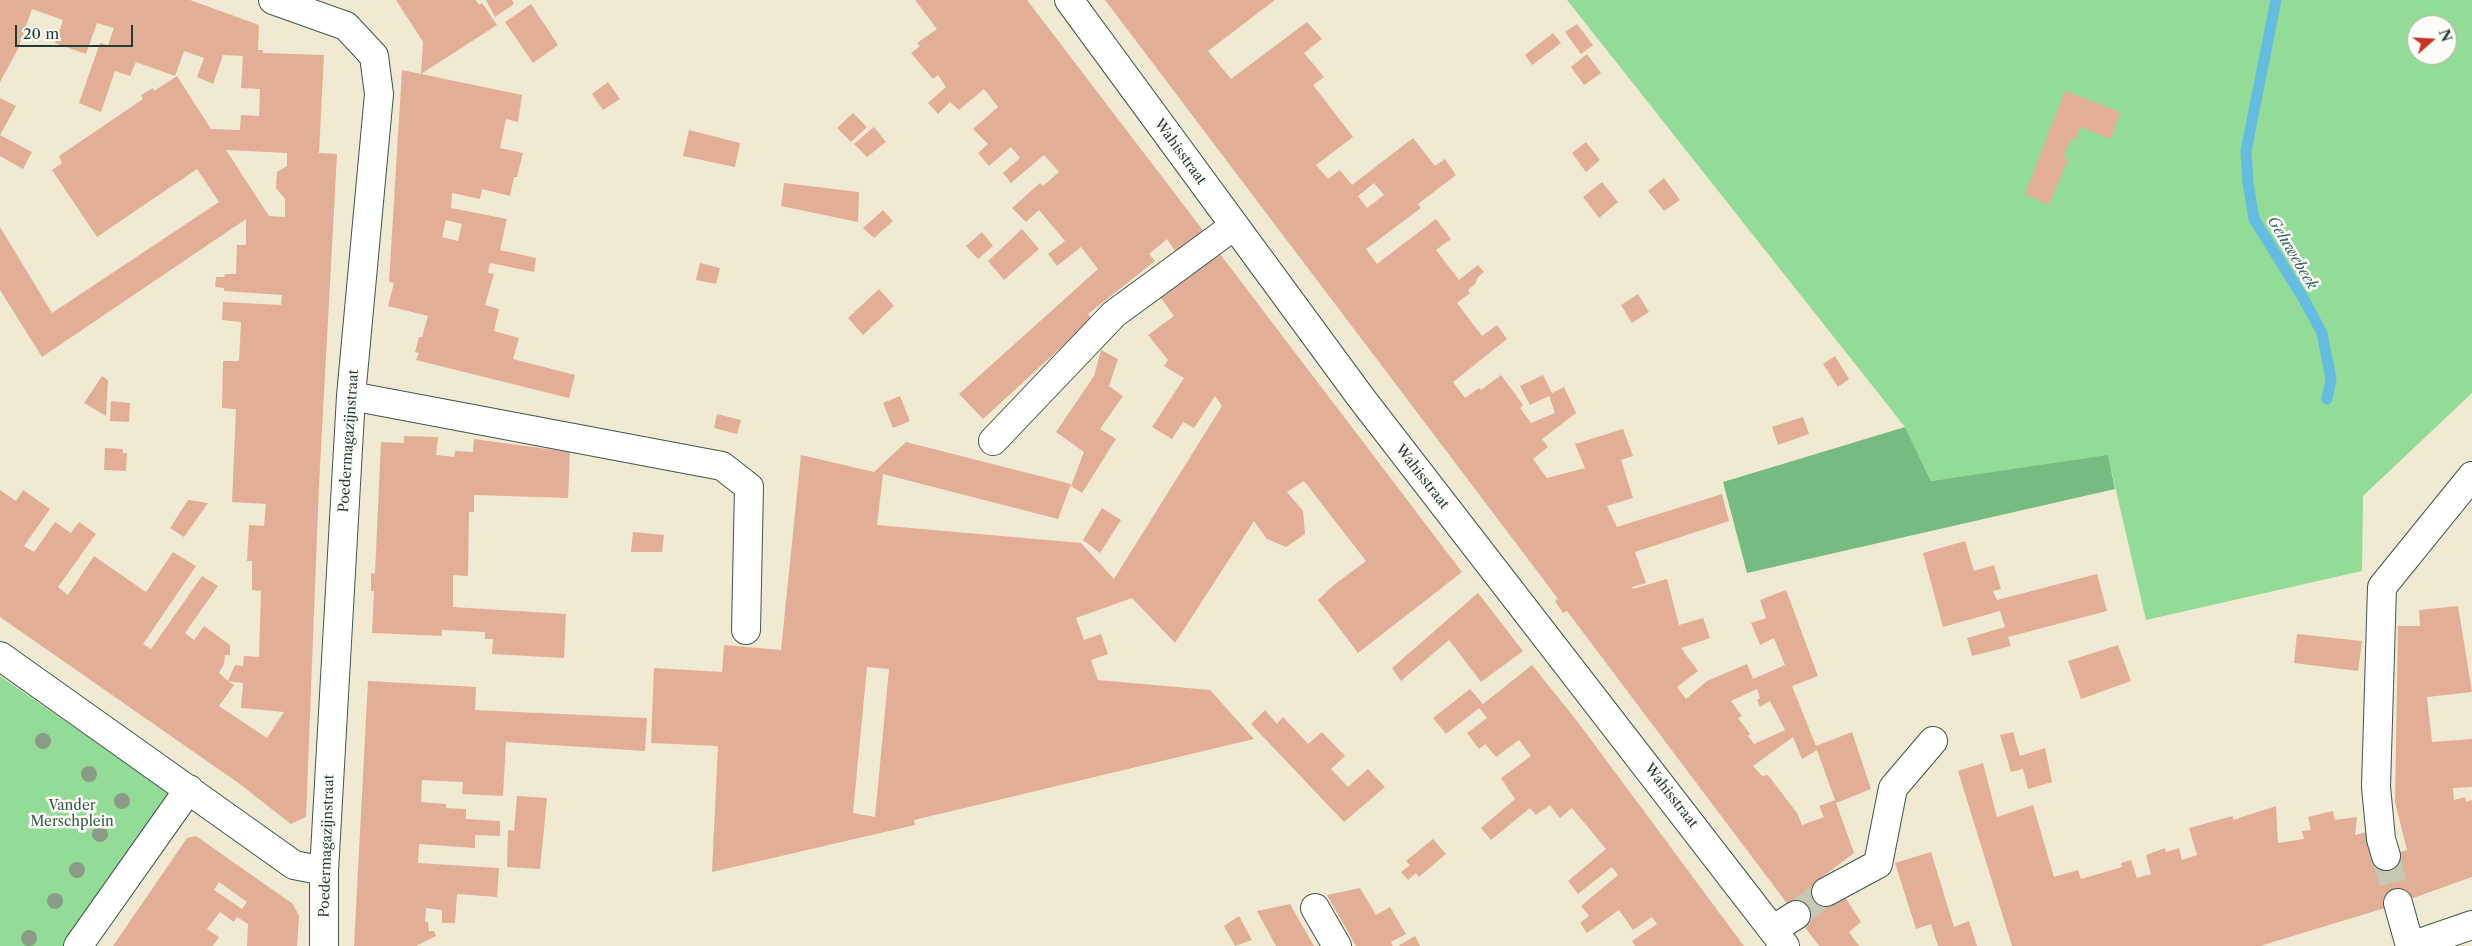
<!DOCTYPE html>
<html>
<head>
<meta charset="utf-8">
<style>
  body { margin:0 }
  #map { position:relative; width:2472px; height:946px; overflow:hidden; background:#f1ead2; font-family:"Libre Caslon Text",serif }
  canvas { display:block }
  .north { position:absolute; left:2407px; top:15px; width:50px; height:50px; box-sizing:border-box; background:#fdfcf7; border:1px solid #a4b0a9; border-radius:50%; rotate:71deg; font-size:14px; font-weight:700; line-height:20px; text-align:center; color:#1f3d34 }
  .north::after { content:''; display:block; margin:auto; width:18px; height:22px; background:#c8321e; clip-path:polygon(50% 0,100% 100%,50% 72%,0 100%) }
  .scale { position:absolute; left:15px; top:25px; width:118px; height:22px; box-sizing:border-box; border:2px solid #1f3d34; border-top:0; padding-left:6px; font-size:15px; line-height:18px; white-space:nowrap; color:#1f3d34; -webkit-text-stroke:4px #fdfcf7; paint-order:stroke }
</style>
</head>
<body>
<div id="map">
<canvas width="2472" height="946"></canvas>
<div class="north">N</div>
<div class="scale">20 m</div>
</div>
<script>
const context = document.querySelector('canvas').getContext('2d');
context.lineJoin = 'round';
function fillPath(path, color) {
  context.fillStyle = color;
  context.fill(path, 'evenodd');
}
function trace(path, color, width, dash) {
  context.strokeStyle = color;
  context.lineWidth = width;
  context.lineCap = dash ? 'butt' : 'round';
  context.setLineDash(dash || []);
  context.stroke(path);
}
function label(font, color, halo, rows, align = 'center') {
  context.font = font + ' "Libre Caslon Text",serif';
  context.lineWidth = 5;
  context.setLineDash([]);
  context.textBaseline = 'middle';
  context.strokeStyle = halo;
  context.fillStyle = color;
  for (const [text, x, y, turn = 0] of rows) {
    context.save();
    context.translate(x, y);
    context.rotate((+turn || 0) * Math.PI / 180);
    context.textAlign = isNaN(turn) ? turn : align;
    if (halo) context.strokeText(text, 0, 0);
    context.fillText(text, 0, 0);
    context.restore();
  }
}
fillPath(new Path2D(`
  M1567,0H2472V393L2363,496L2362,571L2146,620L2108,456L1931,481L1905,427ZM2417,25H2447V55H2417Z
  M0,676L172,795L68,946H0Z`), '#93dc97');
fillPath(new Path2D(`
  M1905,427L1931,481L2108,455L2115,489L1747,573L1723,482Z`), '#76bc80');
trace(new Path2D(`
  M2276,0L2246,151L2248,183L2254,219L2302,296L2322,333L2331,379L2327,399`), '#64bce1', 11);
fillPath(new Path2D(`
  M0,0H190L259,25L258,50H263V53L324,55L319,153L337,154L319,485L306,817L291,824L237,782L0,617V490L16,501L23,490L50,509L24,546L34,552L55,522L71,533L79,522L96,534L58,587L68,595L94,556L146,592L173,552L196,566L143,644L151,649L202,576L218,586L185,633L194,640L204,626L230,645V655H225L224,664L219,673L228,681L235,665L243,666L244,656L259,657L261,591L252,590V561H247L249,525L264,526L266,504L232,502L236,409L222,408L223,361H239L241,322L222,320L223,302L281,305L282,295L224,291V288L215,287L216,277H224L225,274H236L237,245H246V219L42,357L0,290V227L52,313L219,202L197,169L97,237L52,170L62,163L59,156L143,99L141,95L153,88L154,91L177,76L211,129L240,130L241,115L259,116L260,89L241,88L243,56L223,55L213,84L197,77L204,58L184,51L175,76L136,62L130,76L115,71L101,112L79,103L100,43L108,45L114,28L97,23L86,54L55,43L63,20L32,9L18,49L0,82ZM226,150L287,153V166L277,172L276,188L285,199V217L269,216ZM228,681L243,683L241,708L284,712L267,738L219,706L234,685Z
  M396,0H476L479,5L482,3L497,25L421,74L423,42Z
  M486,0H512L514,4L495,17Z
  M915,0H1027L1205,233L1177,254L1167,239L1149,254L1155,261L1088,314L1092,319L983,419L959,394L1098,269L1081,247L1057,266L1048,254L1065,241L1039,210L1026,222L1012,208L1040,183L1043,186L1059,172L1044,155L1011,183L1003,173L1020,158L1011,147L989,166L978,153L988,144L973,129L998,107L984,89L959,110L950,102L938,114L928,103L946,87L938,75L933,79L911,53L920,46L917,43L937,29Z
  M1105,0H1275L1208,51L1231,79L1307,22L1322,39L1304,53L1324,77L1313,85L1353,137L1316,165L1328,179L1340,170L1352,185L1413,138L1435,166L1445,159L1456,175L1418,204L1421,208L1366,249L1377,264L1436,219L1451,239L1436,250L1459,280L1478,265L1484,272L1478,277L1475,284L1468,290L1470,293L1457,303L1482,336L1497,325L1507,339L1453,382L1465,398L1479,388L1481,390L1501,375L1523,405L1520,408L1531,423L1555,413L1549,396L1530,405L1520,386L1543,375L1552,393L1564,387L1576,413L1542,439L1548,447L1533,459L1547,478L1585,468L1575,444L1623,429L1633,456L1621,460L1633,498L1607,506L1617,527L1722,494L1729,521L1635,552L1646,583L1632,587L1633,589L1667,579L1679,625L1703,618L1710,638L1681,648L1698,671L1677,687L1686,699L1707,681L1747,664L1753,679L1785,665L1774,638L1760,645L1751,623L1766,618L1760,600L1786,590L1818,676L1792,686L1816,746L1852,732L1871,789L1836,803L1854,853L1817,881L1835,904L1845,897L1861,922L1849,932L1859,946H1819L1567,611L1563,613L1555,601L1558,599L1531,563ZM1374,183L1384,195L1367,208L1358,196ZM1757,689L1760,698L1757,700L1760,707L1770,701L1785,730L1754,744L1748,736L1750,734L1738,718L1742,716L1731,701ZM1793,737L1802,759L1817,750L1835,800L1819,806L1824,817L1802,825L1797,813L1768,775L1762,776L1753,766Z
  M531,4L558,45L533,63L505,22Z
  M1577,24L1593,45L1581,54L1565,32Z
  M1553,33L1561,43L1532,65L1525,55Z
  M1587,54L1601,73L1584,85L1571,67Z
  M402,70L522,95L518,122L506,119L500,148L523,153L517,177H514L510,196L482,189L480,199L452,193L451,208L507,219L500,250L536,258L534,272L490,263L488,273L494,274L485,305L499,309L494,331L519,338L513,359L575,375L569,398L416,360L419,353L415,352L419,337H422L428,316L388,306L394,283L389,282ZM446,220L462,224L458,241L442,237Z
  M608,82L620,99L603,110L592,94Z
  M2065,91L2120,112L2111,139L2080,127L2076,140L2071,138L2063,157L2068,159L2049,205L2025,194Z
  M0,98L16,106L0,135L32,152L23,169L0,156Z
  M853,113L867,127L851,142L837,128Z
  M874,127L886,142L867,157L854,144Z
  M689,130L740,143L735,167L683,156Z
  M1586,142L1600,160L1586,172L1572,153Z
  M1664,178L1680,200L1664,211L1648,191Z
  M1602,182L1618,202L1599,218L1583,197Z
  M784,183L859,192L858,222L781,206Z
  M883,210L893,221L874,238L863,228Z
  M1022,229L1039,249L1004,280L988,261Z
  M982,232L993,246L978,259L966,246Z
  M1217,250L1462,572L1358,653L1318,600L1335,584L1366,561L1304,481L1287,492L1303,511L1305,534L1286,547L1267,539L1254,521L1175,643L1132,598L1076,618L1084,640L1101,634L1108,654L1091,660L1098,680L1210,690L1254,739L914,820L915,825L712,872L718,746L651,743L654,668L722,672L724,645L781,650L801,455L874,472L906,442L1071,484L1058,519L883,474L877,525L1081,543L1114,579L1222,406L1215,396L1194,428L1183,422L1172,439L1152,427L1184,378L1164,366L1168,360L1148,335L1174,316L1158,294ZM867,667L889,669L875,817L853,813Z
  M700,263L720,268L716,284L696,280Z
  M879,289L894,306L863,335L848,318Z
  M1638,294L1649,312L1632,323L1621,305Z
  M1101,350L1118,359L1109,386L1123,396L1100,429L1116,439L1082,493L1071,486L1084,452L1056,432L1094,376Z
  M1835,356L1849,379L1838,387L1823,364Z
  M102,376L108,380L106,416L84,403Z
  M900,396L910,421L893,428L883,403Z
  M111,401L130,403L129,422L110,421Z
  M717,414L741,420L737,434L714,428Z
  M1803,417L1809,434L1778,445L1772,427Z
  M404,436L438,437L436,455L454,457L455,451L473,452L474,439L570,452L568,498L474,495V512H469L468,576L453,575V607L566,614L564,658L492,654L493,639H485V632L442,630V636L372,633L374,591H371V574L375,573L381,442L404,443Z
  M105,448L123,449V453H127L126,471L104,470Z
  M188,500L208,503L184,537L170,528Z
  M1102,508L1121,520L1100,553L1083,540Z
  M633,532L664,535L662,552H631Z
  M1965,541L1974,571L1994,565L2001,589L1993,591L1997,600L2097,574L2107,611L2008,637L2011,646L1972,656L1967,638L2005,627L2000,611L1943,627L1923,553Z
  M1478,593L1523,651L1481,682L1449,640L1401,681L1392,668Z
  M2458,606L2472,692L2427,697L2432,742L2472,739V787L2453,788L2454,800L2465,797L2466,802L2472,800V877L2385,908L2260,946H2012L1958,771L1983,763L1997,817L2033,805L2054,877L2078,870L2081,879L2122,867L2121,863L2131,860L2137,878L2151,874L2146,855L2165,848L2166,852L2179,848L2182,860L2197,855L2189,828L2233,816V820L2276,806L2278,843L2304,839L2302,831L2311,830L2308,817L2333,811L2335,820L2357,817L2355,835L2367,832L2374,859L2407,850L2395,802L2398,626H2420L2419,610Z
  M2297,634L2362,641L2358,671L2294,663Z
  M2118,645L2131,681L2081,699L2068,661Z
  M1532,665L1577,721L1744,946H1635L1632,941L1657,924L1652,917L1633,930L1619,910L1587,933L1580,923L1589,916L1581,906L1618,875L1612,867L1578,894L1568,881L1606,849L1572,808L1560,818L1550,805L1536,815L1530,808L1491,840L1481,828L1515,799L1501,778L1531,756L1519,740L1496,757L1485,744L1479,749L1467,733L1487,718L1479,708L1446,734L1433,718L1470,689L1483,704Z
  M368,681L476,687L475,710L647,718L645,751L506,742L503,796L462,794L463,782L422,780L421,802L446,804V808L466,809V819L500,821V836L475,835V848L419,844L418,863L499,868L497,897L457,894L455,923H442V910L426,908L425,922H428L429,931H434L436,936L416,946H354Z
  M1265,710L1277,724L1283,717L1308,744L1322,732L1345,756L1331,769L1348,787L1368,769L1385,787L1344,822L1251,724Z
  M2013,732L2020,756L2045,748L2052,782L2028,789L2023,769L2011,772L2000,735Z
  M517,796L547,798L540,869L507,867L508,830L514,831Z
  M196,836L293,904L299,916L297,946H247L248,924L237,917L234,922L220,912L207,929L219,937L213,946H113L187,838ZM219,882L247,902L242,909L214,890Z
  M1433,839L1446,854L1419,877L1416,873L1408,880L1401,872L1410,865L1406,861Z
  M1931,852L1954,927L1969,921L1977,946H1938L1931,924L1916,929L1895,863Z
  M1360,888L1376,915L1390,907L1406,934L1391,942L1393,946H1356L1327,895Z
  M1290,904L1314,946H1276L1257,911Z
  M1239,916L1252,940L1235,946L1224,926Z
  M1415,936L1420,946H1398Z`), '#e3ae96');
trace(new Path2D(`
  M2386,856L2398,903
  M1796,915L1826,892`), '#c7c7b2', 28, [28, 14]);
const minor = new Path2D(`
  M273,0L346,26L374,56L379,94L351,396L324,871V946
  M1069,0L1362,399L1785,946
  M351,396L722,466L749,487L746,630
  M993,441L1114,314L1234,226
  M0,656L294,865L324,871
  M2386,856L2381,839L2376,787L2382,587L2472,476
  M1826,892L1878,864L1893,788L1933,741
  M2398,903L2410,946
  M1315,908L1337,946
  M1774,929L1796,915
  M78,946L189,789
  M2411,946L2472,925`);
trace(minor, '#3e574c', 30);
trace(minor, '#fff', 28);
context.fillStyle = '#8a9c86';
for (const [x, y] of [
  [43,741],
  [89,774],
  [122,801],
  [100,834],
  [77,870],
  [55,901],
  [29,938]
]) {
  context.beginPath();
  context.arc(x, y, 8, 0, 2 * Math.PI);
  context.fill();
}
label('14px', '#1f3d34', '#fdfcf7', [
  ["Wahisstraat",1180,152,54],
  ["Poedermagazijnstraat",349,441,-86],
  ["Wahisstraat",1422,477,52],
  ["Wahisstraat",1671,796,52],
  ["Poedermagazijnstraat",327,846,-88]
]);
label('14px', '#365d48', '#fdfcf7', [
  ["Vander",72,806],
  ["Merschplein",72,822]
]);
label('italic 15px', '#346368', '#fdfcf7', [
  ["Geluwebeek",2292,253,59]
]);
</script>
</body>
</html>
